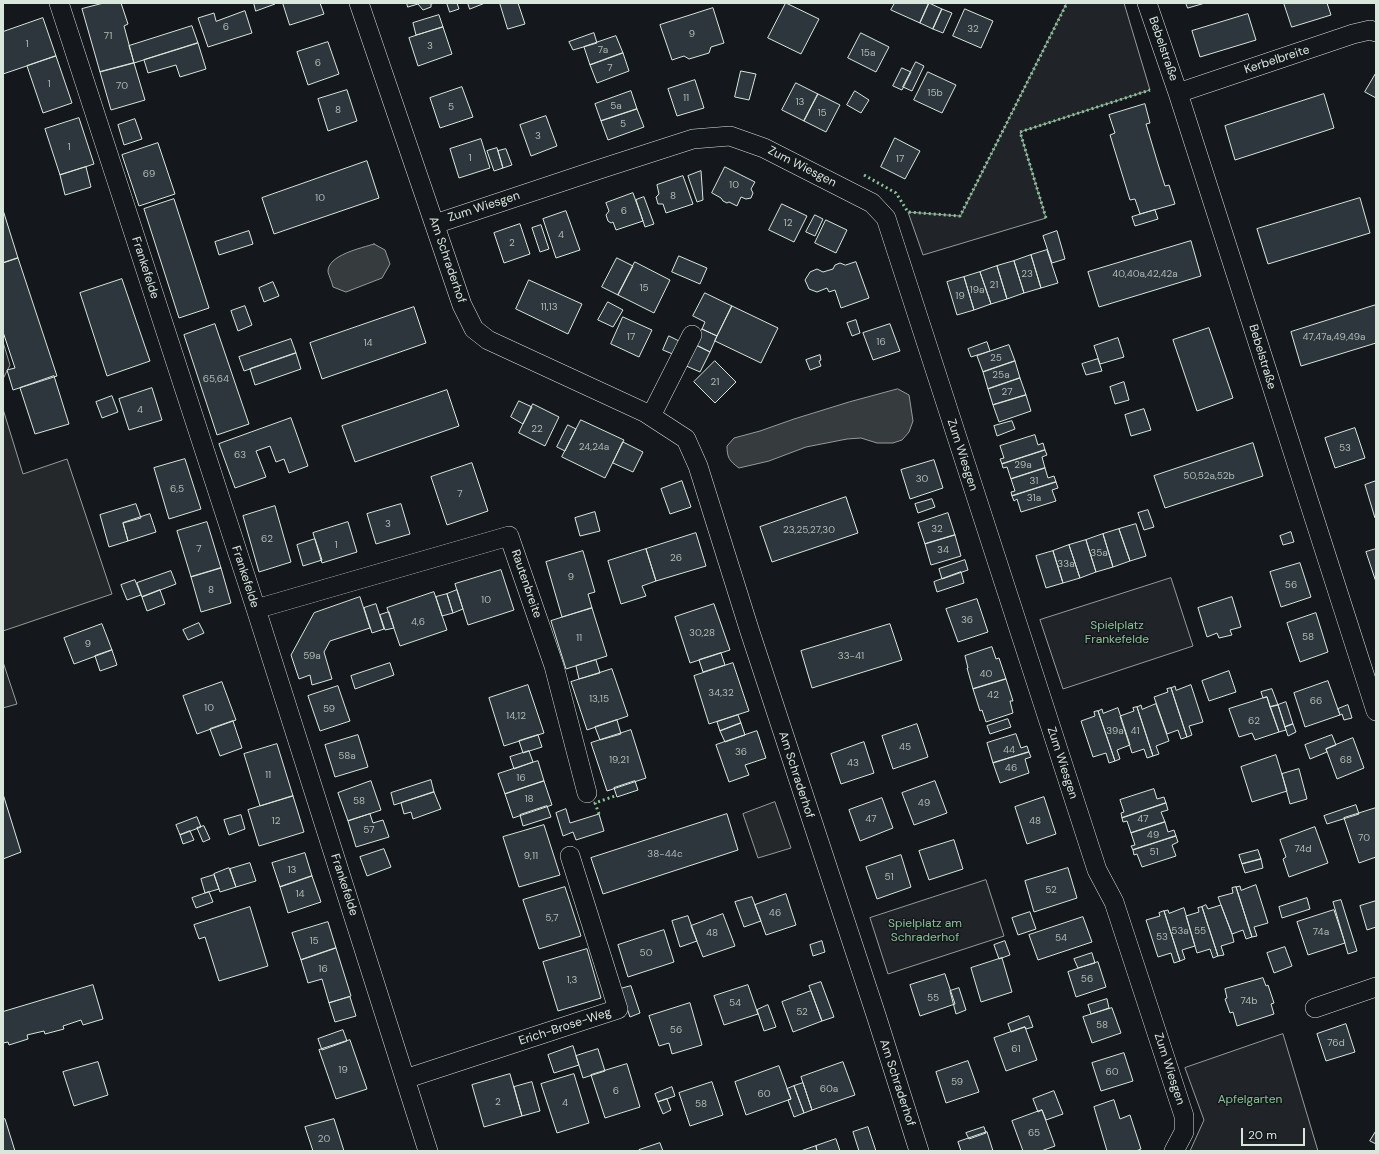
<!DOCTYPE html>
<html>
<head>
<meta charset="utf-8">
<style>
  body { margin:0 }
  #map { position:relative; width:1379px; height:1154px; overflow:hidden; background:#14181c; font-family:"DM Sans",sans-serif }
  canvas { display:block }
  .frame { position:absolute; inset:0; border:4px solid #d8e6dc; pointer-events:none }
  .scale { position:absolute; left:1241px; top:1128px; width:64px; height:18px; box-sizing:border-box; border:2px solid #d8e6dc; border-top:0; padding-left:5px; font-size:12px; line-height:14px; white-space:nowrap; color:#d8e6dc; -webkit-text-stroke:3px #14181c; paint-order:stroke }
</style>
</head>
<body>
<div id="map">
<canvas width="1379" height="1154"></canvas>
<div class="frame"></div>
<div class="scale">20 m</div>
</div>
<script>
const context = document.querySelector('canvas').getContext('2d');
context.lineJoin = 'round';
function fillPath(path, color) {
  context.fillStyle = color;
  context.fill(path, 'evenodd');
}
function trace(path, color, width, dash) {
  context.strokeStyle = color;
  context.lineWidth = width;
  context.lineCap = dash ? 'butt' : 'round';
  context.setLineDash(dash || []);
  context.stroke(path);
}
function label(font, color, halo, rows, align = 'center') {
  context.font = font + ' "DM Sans",sans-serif';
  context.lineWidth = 3;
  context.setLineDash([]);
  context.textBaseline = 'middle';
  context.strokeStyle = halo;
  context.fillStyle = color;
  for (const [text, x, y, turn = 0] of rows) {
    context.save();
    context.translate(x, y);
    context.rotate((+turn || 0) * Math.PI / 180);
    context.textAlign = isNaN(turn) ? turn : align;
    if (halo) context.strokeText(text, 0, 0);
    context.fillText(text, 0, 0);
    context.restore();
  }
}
const green = new Path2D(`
  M1067,3H1124L1150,90L1020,132L1046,218L923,255L908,212L960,216Z
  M1171,578L1193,646L1063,689L1040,620Z
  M986,880L1004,936L888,974L870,918Z
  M1283,1034L1318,1151H1190L1204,1120L1185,1068Z`);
fillPath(green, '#202428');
trace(green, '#939e99', 1);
const parking = new Path2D(`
  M3,342L10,365L3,379Z
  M3,409L23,474L67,459L112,594L3,631Z
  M3,662L17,704L3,708Z
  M775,802L791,848L758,858L743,814Z`);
fillPath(parking, '#24282b');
trace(parking, '#939e99', 1);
const water = new Path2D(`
  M374,244L385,250L390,264L382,278L346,292L333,287C332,282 329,276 328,272C327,255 362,248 374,244Z
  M898,389L909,395L913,421L909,432L902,440L893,443H877L861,438L847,439L806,447L769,461L739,468C729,461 727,457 727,446L734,438L760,431L794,419L849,402Z`);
fillPath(water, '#363b3e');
trace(water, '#939e99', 1);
const building = new Path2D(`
  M104,3H121L128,24L124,26L134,63L100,72L82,9Z
  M254,3H275V4L256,11Z
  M283,3H320L324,14L290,25Z
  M407,3H435L431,4V7L423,10L418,4L408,7Z
  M447,3H457L459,9L450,12Z
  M468,3H485L470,9Z
  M500,3H518L525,24L508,29Z
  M786,3L819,19L801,54L768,38Z
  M895,3H929L920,23L891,10Z
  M929,3L942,9L933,29L920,23Z
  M1186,3H1205L1188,8Z
  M1284,3H1327L1331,15L1292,27Z
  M713,8L724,43L711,47L709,53L689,59L684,56L672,60L660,25Z
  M942,9L952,13L943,33L933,29Z
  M965,9L993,21L981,48L953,36Z
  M245,11L252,33L208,47L198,18L214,13L216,21Z
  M1248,14L1256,40L1200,57L1192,31Z
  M439,15L443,27L416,35L413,23Z
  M43,18L56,56L3,74V32Z
  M192,26L198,43L134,63L129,46Z
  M443,27L452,54L418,66L409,38Z
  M594,33L597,43L573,50L569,42Z
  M861,33L889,47L876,72L848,58Z
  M616,36L623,53L590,65L584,47Z
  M328,42L339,74L308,85L297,52Z
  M198,43L206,69L180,77L176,65L148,73L144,60Z
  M623,53L629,71L597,83L590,65Z
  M56,56L72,103L43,113L27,66Z
  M916,62L924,66L912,91L903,87Z
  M134,63L145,100L111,110L100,72Z
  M902,68L911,72L902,90L893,86Z
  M741,71L756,74L749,100L735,97Z
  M928,72L956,85L942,113L914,100Z
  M1376,73V98L1365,92Z
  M695,80L704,108L677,116L668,89Z
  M796,83L818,94L804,121L782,110Z
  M462,87L473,117L440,128L430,98Z
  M347,90L357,121L328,131L318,99Z
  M631,91L637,109L601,121L595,104Z
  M855,91L869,100L861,113L847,105Z
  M818,94L840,105L826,132L804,121Z
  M1324,94L1334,128L1235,160L1225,126Z
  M1145,104L1150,123L1146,124L1158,164L1165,186L1169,185L1175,204L1140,214L1135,199L1130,200L1110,135L1115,133L1109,115Z
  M637,109L644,127L608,140L601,121Z
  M546,116L557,146L531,156L520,125Z
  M79,118L94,164L60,175L45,129Z
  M135,119L142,139L124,145L118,125Z
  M895,138L920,151L905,179L881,167Z
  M481,139L490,168L459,178L450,149Z
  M158,143L175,194L139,206L122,155Z
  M497,148L503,168L494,171L487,151Z
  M506,149L512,165L503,168L498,151Z
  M367,161L379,198L274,234L262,198Z
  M86,167L91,187L65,195L60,175Z
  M725,167L755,182L751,189L753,193L751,198L746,199L741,197L737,206L729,202L727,203L723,201L721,198L712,193Z
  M701,171L703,200L697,202L688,176Z
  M683,176L693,204L666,213L663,204H658L656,197L659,194L657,185Z
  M633,193L643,221L616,230L613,222L611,223L608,221L606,215L609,211L606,203Z
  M644,197L654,224L645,227L636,200Z
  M1360,198L1370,233L1268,264L1257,229Z
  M174,199L209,308L179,318L144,209Z
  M782,204L807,216L794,242L769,230Z
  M3,210L18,258L3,263Z
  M1155,210L1158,219L1135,226L1132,217Z
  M566,211L580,250L556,258L543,219Z
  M815,215L823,219L815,236L806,232Z
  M826,220L847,230L836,253L815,243Z
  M520,224L530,254L504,263L494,233Z
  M541,225L549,249L540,252L532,228Z
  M249,231L253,244L219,255L215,242Z
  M1057,231L1065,259L1052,263L1043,236Z
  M1191,241L1201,276L1099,307L1088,272Z
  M1047,250L1058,283L1041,288L1031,255Z
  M1031,255L1041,288L1024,293L1014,261Z
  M679,256L707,268L700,284L672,272Z
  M18,258L57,376L13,390L7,370L15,368L3,332V263Z
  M617,258L633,266L618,295L602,287Z
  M1014,261L1024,293L1007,299L997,266Z
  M635,262L670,280L654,313L618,295Z
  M856,262L869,298L841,308L835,290L829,292L827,288L817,292L809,289L805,280L810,272L817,269L823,272L833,269L835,265L840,263L845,265Z
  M997,266L1007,299L991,304L980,272Z
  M980,272L991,304L974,310L964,277Z
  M964,277L974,310L957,315L947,282Z
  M122,279L150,361L107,376L80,293Z
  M529,280L582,304L568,334L516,309Z
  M273,282L279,296L264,302L259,288Z
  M705,293L732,306L717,336L702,329L705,322L693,316Z
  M608,302L623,310L613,327L598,320Z
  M1376,305V343L1301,366L1291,332Z
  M245,306L252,325L238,331L231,311Z
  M732,306L778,328L761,363L715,341Z
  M414,307L426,343L322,379L310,343Z
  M623,317L652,330L639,357L611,344Z
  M856,320L860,333L852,336L847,323Z
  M215,324L249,424L217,435L184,335Z
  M890,324L900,351L873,360L863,333Z
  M1209,328L1233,398L1197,411L1173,340Z
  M702,329L717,336L710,352L694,344Z
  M669,336L681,342L675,355L663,350Z
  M1118,338L1124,357L1100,364L1094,346Z
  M291,339L296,353L244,371L239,357Z
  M987,342L990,351L971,357L968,349Z
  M694,344L710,352L700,372L684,365Z
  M1009,345L1015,361L983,372L977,356Z
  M296,353L301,369L255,385L250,369Z
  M820,355L821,360L819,361L821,366L810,370L806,360Z
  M1098,359L1102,371L1086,375L1082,364Z
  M715,361L736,382L715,403L694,382Z
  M1015,361L1020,378L988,389L983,372Z
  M54,376L69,424L35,434L20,388Z
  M1020,378L1026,395L993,405L988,389Z
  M1124,382L1129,400L1115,404L1110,387Z
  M152,388L162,420L129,430L119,399Z
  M447,390L459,426L355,462L342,426Z
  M1026,395L1031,411L999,422L993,405Z
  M112,396L118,412L102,418L96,402Z
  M519,401L532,407L523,424L511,417Z
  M533,404L559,417L545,446L519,433Z
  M1144,409L1151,430L1131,436L1125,415Z
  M291,418L308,466L289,473L284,459L276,462L270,446L256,451L266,477L235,488L219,444Z
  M581,420L624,440L605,478L562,457Z
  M1012,421L1015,429L997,436L994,426Z
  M568,425L576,429L565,451L557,447Z
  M1355,428L1365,458L1335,468L1325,438Z
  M1035,435L1038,445L1043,443L1045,450L1002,464L1000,459L1004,458L1000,446Z
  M623,442L643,452L633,472L613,463Z
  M1253,443L1263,476L1165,508L1154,476Z
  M1045,450L1047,455L1042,457L1045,468L1011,479L1007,467L1003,468L1002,464Z
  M185,459L201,509L169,519L154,468Z
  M934,460L943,488L910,499L901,470Z
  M472,463L488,511L447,525L431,477Z
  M1045,468L1048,478L1054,476L1056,482L1012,496L1011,492L1015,491L1011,479Z
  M682,481L691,507L670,514L661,489Z
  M1376,481V518H1375L1365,485Z
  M1056,482L1058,488L1052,490L1056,501L1021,512L1017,499L1014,501L1012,496Z
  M846,497L858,533L772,562L760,527Z
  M932,499L935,507L918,513L915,504Z
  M136,504L141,518L123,523L128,541L109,547L100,515Z
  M401,504L410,534L376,544L367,514Z
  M275,506L291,562L259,572L243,516Z
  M1148,510L1154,527L1144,530L1138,513Z
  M595,512L600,531L580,536L575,518Z
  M948,513L955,535L925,544L918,523Z
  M150,514L156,532L128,541L123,523Z
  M207,522L221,568L191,577L177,531Z
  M348,522L357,552L322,563L313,533Z
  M1136,524L1146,556L1130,561L1119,529Z
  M1119,529L1130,561L1113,567L1103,534Z
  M1291,532L1294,542L1283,545L1280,536Z
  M696,533L706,566L656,581L646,549Z
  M1103,534L1113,567L1096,572L1086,540Z
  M955,535L961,556L931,565L925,544Z
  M315,539L322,560L303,566L297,545Z
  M1086,540L1096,572L1080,578L1069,545Z
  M1069,545L1080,578L1063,583L1053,551Z
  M646,549L656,581L642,586L646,596L621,604L608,561Z
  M1376,549V582L1366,552Z
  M583,551L595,592L588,594L592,608L562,617L546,562Z
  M1053,551L1063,583L1046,588L1036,556Z
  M965,560L968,570L942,579L939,569Z
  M1300,563L1311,597L1281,607L1270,572Z
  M221,568L231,603L201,612L191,577Z
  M501,570L514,610L468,625L455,584Z
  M171,571L176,584L142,597L137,583Z
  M961,572L964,583L937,592L934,582Z
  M135,580L141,595L127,600L121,585Z
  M160,590L165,604L147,611L142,597Z
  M457,590L463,609L453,613L447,594Z
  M434,592L447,630L400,646L387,608Z
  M447,594L453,613L442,616L436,597Z
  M360,597L370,628L330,641L324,652L332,679L312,685L310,675L299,679L291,655L314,613Z
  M1232,597L1241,627L1230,630L1232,635L1219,638L1217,633L1207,637L1198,608Z
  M977,599L988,632L958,642L946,609Z
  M376,604L384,629L372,633L364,608Z
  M714,604L730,650L690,663L675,617Z
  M592,608L607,656L566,669L551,621Z
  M389,612L394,628L385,630L380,615Z
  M1316,613L1328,652L1300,662L1287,623Z
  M199,623L204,633L188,640L183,630Z
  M102,624L112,650L74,664L64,638Z
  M890,624L902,660L812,688L801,651Z
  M992,647L996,659L999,658L1006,679L973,689L967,668H968L965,656Z
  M112,650L117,665L100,671L95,656Z
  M721,653L725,665L703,672L699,660Z
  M596,660L600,673L579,679L576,666Z
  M390,663L394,675L355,689L351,676Z
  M733,663L749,711L709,724L694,676Z
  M612,669L628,716L587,730L571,682Z
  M1229,671L1236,692L1209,701L1202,681Z
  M1006,679L1013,701H1010L1013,713L986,722L982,710L980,711L973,689Z
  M1328,681L1340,715L1305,727L1294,693Z
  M222,682L236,720L197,734L183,696Z
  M528,685L544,733L504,746L489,698Z
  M1191,685L1203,722L1189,726L1192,735L1187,737L1171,688L1175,686L1176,690Z
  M338,686L350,721L320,731L308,696Z
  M1171,688L1187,737L1181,739L1178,730L1167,734L1154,697L1168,692L1167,689Z
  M1272,689L1278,705L1270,707L1267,697L1263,698L1261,692Z
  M1267,697L1279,732L1255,740L1252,733L1239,737L1229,709Z
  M1286,702L1293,724L1285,727L1278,705Z
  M1156,704L1169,741L1156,746L1159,754L1153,756L1137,707L1141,705L1142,709Z
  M1278,705L1286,730L1279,732L1270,707Z
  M1348,705L1352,718L1344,720L1342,714L1340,715L1338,709Z
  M1137,707L1153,756L1147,758L1144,749L1132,753L1120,716L1134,711L1133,708Z
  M1118,708L1130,745L1117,750L1120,759L1115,761L1098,711L1102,709L1103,713Z
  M1098,711L1115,761L1109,763L1106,753L1093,757L1081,721L1095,716L1094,712Z
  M738,715L741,723L720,731L717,722Z
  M1008,719L1011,727L990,734L987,726Z
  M617,720L621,734L600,740L595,727Z
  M233,721L242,748L220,756L210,729Z
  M741,723L745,735L725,742L720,731Z
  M917,724L928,757L893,769L882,736Z
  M1293,724L1296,732L1288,736L1285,727Z
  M631,730L646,778L607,791L591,743Z
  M757,731L766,758L745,765L749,775L729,782L716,745Z
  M1016,734L1021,748L1027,746L1029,752L993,763L987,743Z
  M358,735L368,767L335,777L325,745Z
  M538,735L542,747L523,753L519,741Z
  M1332,735L1336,745L1326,749L1327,752L1310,759L1305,745Z
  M1353,738L1364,768L1337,779L1326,749Z
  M864,742L874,773L841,784L831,754Z
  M277,744L293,796L260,806L244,754Z
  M529,751L533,762L514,769L510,757Z
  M1029,752L1031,757L1025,759L1029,773L1000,783L993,763Z
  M1276,755L1287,791L1252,802L1241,767Z
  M538,761L544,781L505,794L498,774Z
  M1299,769L1307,799L1290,804L1282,774Z
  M431,780L434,792L394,805L391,793Z
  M371,781L381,810L348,821L338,793Z
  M544,781L552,805L513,818L505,794Z
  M635,781L638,790L617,797L614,788Z
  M935,781L947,813L914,825L902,793Z
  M1154,789L1157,799L1164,797L1166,803L1122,818L1121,813L1124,812L1120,800Z
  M434,792L441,809L413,819L411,812L404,814L401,803Z
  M3,794L21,852L3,859Z
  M293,796L304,832L259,846L248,810Z
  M1044,797L1056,834L1027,844L1015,807Z
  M882,798L893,828L860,841L849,810Z
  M1166,803L1168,810L1161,812L1165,822L1131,833L1127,821L1123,822L1122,818Z
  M1356,805L1359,814L1327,824L1324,816Z
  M547,806L551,817L523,826L520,815Z
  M1376,808V857L1359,863L1344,818Z
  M566,809L570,823L599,814L604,831L576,840L573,832L563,836L556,813Z
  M370,814L373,823L383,820L389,837L356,847L348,821Z
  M727,814L738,850L603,894L591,858Z
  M241,815L245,829L229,835L224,820Z
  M197,817L201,827L180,835L176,825Z
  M1165,822L1168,832L1174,830L1176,836L1133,850L1131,846L1135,845L1131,833Z
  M544,825L560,875L519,887L503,837Z
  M204,826L210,839L203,842L197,828Z
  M1315,827L1328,863L1289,877L1283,859L1286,857L1280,840Z
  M190,831L194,840L183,844L180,835Z
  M1176,836L1178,842L1172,845L1176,856L1142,867L1137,854L1134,855L1133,850Z
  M954,840L963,869L929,880L919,851Z
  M384,849L391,867L367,876L360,857Z
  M1258,850L1261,859L1242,864L1239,855Z
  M305,853L312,876L280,887L272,863Z
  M901,855L911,887L877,899L866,867Z
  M1261,859L1263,868L1245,873L1242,864Z
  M250,863L256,881L236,887L230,869Z
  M229,868L236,887L220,892L214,874Z
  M1068,868L1077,898L1034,912L1025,881Z
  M214,875L219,889L205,893L201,879Z
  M312,876L321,902L288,913L280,887Z
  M1256,885L1268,923L1254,927L1257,936L1252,937L1236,887L1240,886L1241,890Z
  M565,887L581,936L539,949L523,900Z
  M1236,887L1252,937L1246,939L1243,930L1232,934L1218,897L1233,893L1232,888Z
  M209,892L213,902L196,908L192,898Z
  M786,894L796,925L766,935L755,905Z
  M752,897L761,921L744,927L735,902Z
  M1307,898L1310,909L1282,918L1279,907Z
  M1341,900L1357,951L1348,954L1333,902Z
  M1376,901V927L1367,930L1360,906Z
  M1206,905L1208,909L1221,905L1232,934L1234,942L1221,946L1224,955L1218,956L1202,907Z
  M250,907L268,966L219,981L205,937L199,939L194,925Z
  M1202,907L1218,956L1213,958L1210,949L1197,953L1186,916L1199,912L1198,908Z
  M1184,908L1195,946L1182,950L1185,959L1180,961L1164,911L1168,910L1169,913Z
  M1334,910L1345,943L1308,955L1297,922Z
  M1164,911L1180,961L1174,963L1171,953L1158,957L1146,920L1160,916L1159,913Z
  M1030,912L1036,929L1018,935L1012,918Z
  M723,914L735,946L703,957L691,926Z
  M688,916L697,941L680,947L672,921Z
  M1083,917L1092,942L1038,960L1029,935Z
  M328,922L336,948L301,960L292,933Z
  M664,930L674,962L628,977L618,945Z
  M822,941L825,952L813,956L810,945Z
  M1005,941L1010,955L999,959L994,945Z
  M1285,947L1292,966L1274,973L1267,953Z
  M336,948L351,996L329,1003L322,979L308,983L301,960Z
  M587,949L601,998L558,1011L543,962Z
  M1092,953L1095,963L1078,968L1074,959Z
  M1002,958L1012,992L981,1002L971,968Z
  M1098,962L1106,987L1076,997L1068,972Z
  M945,974L955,1004L920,1016L910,985Z
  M1263,978L1266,986L1268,985L1274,1003L1271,1004L1274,1014L1237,1026L1233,1012L1230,1013L1225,999L1227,998L1225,989Z
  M821,982L834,1017L822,1021L809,986Z
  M93,985L103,1019L83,1025L81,1020L63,1026L64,1029L45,1034L44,1031L27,1035L28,1039L9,1045L8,1042L3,1043V1012Z
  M748,985L758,1014L724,1025L714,996Z
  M631,986L640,1013L630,1017L620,989Z
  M959,988L966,1010L956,1014L950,991Z
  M811,991L822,1021L793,1032L782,1002Z
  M350,997L356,1016L335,1022L329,1003Z
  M1107,999L1109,1008L1091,1014L1088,1005Z
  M690,1003L702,1045L672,1054L669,1043L659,1046L649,1016Z
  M768,1005L776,1027L764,1031L757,1010Z
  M1112,1008L1121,1033L1092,1043L1083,1017Z
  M1029,1016L1033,1027L1026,1029L1025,1027L1011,1032L1008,1024Z
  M1346,1024L1355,1052L1326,1061L1317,1034Z
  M1025,1027L1037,1060L1006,1071L994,1038Z
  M343,1030L347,1041L322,1050L318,1039Z
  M350,1040L367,1089L336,1099L319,1050Z
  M573,1046L579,1065L554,1073L548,1055Z
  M598,1049L605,1071L583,1078L576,1056Z
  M1124,1053L1133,1081L1101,1091L1092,1063Z
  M968,1061L979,1092L946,1103L936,1072Z
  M98,1062L108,1095L74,1106L63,1072Z
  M843,1062L855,1095L812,1110L801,1077Z
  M627,1064L640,1107L605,1118L591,1075Z
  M779,1066L791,1099L746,1115L735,1082Z
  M510,1074L522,1116L484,1127L472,1085Z
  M574,1074L589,1123L557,1133L541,1084Z
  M532,1082L540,1111L522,1116L514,1087Z
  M712,1082L723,1115L690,1126L679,1093Z
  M803,1083L812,1110L804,1113L794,1086Z
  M794,1086L804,1113L794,1117L788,1100L791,1099L787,1089Z
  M672,1087L675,1096L658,1102L655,1094Z
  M1054,1091L1063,1114L1046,1120L1042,1110L1038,1112L1033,1099Z
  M667,1099L671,1110L663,1114L658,1102Z
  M1114,1100L1120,1119L1130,1115L1141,1149L1136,1151H1107L1094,1107Z
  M1042,1110L1055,1146L1041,1151H1023L1012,1121Z
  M5,1119L15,1151H3V1120Z
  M334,1119L344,1151H313L305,1127Z
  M868,1127L876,1151H859L853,1132Z
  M984,1127L986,1133L969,1139L966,1133Z
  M1376,1131V1144L1370,1141Z
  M987,1132L993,1151H961L958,1142Z
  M836,1139L840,1151H817L816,1146Z
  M660,1143L663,1151H639V1150Z
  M816,1146L817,1151H801Z`);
fillPath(building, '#2c363c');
trace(building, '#d8e6dc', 1);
const minor = new Path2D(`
  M59,3L256,609L428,1151
  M359,3L462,305L474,329L488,340L646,413L686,439L698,466L750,632L876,1015L919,1151
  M1147,3L1178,93L1376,711
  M1178,93L1353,34L1370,30L1376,32
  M435,224L597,170L693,139L730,136L764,148L872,203L886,218L1097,870L1114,902L1184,1116V1132L1174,1151
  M651,416L692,335
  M256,609L509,536L554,666L587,793
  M1315,1008L1376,987
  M405,1079L618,1009L570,856`);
trace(minor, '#d8e6dc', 20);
trace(minor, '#14181c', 19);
trace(new Path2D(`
  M864,175L896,193L908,212L960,216L1067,3
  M1046,218L1020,132L1150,90
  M599,814L595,803L615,796`), '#8ac095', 3, [2, 3]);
label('10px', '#adbab4', null, [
  ["6",226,27],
  ["32",973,29],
  ["9",692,34],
  ["71",108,36],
  ["1",27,44],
  ["3",430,46],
  ["7a",603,50],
  ["15a",868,53],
  ["6",318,63],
  ["7",610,68],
  ["1",49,84],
  ["70",122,86],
  ["15b",935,93],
  ["11",686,98],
  ["13",800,102],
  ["5a",616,106],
  ["5",451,107],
  ["8",338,110],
  ["15",822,113],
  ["5",623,124],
  ["3",538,136],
  ["1",69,147],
  ["1",470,158],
  ["17",900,159],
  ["69",149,174],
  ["10",734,185],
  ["8",673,196],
  ["10",320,198],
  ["6",624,211],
  ["12",788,223],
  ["4",561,235],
  ["2",512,243],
  ["23",1027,274],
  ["40,40a,42,42a",1145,274],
  ["21",994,285],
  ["15",644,288],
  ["19a",977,290],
  ["19",960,296],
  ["11,13",549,307],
  ["17",631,337],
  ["47,47a,49,49a",1334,337],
  ["16",881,342],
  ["14",368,343],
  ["25",996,358],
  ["25a",1001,375],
  ["65,64",216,379],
  ["21",715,382],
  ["27",1007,392],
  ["4",140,410],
  ["22",537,429],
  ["24,24a",594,447],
  ["53",1345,448],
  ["63",240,455],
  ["29a",1023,465],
  ["50,52a,52b",1209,476],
  ["30",922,479],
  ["31",1034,481],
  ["6,5",177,489],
  ["7",460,494],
  ["31a",1034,498],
  ["3",388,524],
  ["32",937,529],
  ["23,25,27,30",809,530],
  ["62",267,539],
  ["1",336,545],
  ["7",199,549],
  ["34",943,550],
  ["35a",1099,553],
  ["26",676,558],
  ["33a",1066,564],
  ["9",571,577],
  ["56",1291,585],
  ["8",211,590],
  ["10",486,600],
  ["36",967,620],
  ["4,6",418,622],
  ["30,28",702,633],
  ["58",1308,637],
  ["11",579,638],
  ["9",88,644],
  ["59a",312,656],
  ["33-41",851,656],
  ["40",986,674],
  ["34,32",721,693],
  ["42",993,695],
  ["13,15",599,699],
  ["66",1316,701],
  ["10",209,708],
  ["59",329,709],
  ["14,12",516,716],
  ["62",1254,721],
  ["39a",1115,731],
  ["41",1135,731],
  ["45",905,747],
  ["44",1009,750],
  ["36",741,752],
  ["58a",347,756],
  ["19,21",619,760],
  ["68",1346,760],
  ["43",853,763],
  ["46",1011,768],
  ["11",268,775],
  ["16",521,778],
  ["18",529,799],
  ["58",359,801],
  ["49",924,803],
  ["47",871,819],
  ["47",1143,819],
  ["12",276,821],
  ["48",1035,821],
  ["57",369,830],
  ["49",1153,835],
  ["70",1364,838],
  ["74d",1303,849],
  ["51",1154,852],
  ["38-44c",665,854],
  ["9,11",531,856],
  ["13",292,870],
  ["51",889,877],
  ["52",1051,890],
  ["14",300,894],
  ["46",775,913],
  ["5,7",552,918],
  ["53a",1180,931],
  ["55",1200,931],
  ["74a",1321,932],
  ["48",712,933],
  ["53",1162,937],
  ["54",1061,938],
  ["15",314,941],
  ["50",646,953],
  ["16",323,969],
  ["56",1087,979],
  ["1,3",572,980],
  ["55",933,998],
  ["74b",1249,1001],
  ["54",735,1003],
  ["52",802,1012],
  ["58",1102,1025],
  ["56",676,1030],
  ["76d",1336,1043],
  ["61",1016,1049],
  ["19",343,1070],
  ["60",1112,1072],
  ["59",957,1082],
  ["60a",829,1089],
  ["6",616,1091],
  ["60",764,1094],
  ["2",498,1102],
  ["4",565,1103],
  ["58",701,1104],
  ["65",1034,1133],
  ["20",324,1139]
]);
label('12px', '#d8e6dc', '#14181c', [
  ["Bebelstraße",1163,49,71],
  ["Kerbelbreite",1277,60,-18],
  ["Zum Wiesgen",802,167,27],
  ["Zum Wiesgen",484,207,-18],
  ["Am Schraderhof",447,260,71],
  ["Frankefelde",145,268,72],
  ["Bebelstraße",1262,357,73],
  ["Zum Wiesgen",962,455,72],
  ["Frankefelde",245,577,72],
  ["Rautenbreite",526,584,71],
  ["Zum Wiesgen",1062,763,72],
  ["Am Schraderhof",796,775,72],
  ["Frankefelde",344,885,72],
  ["Erich-Brose-Weg",565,1027,-18],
  ["Zum Wiesgen",1169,1069,72],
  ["Am Schraderhof",897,1083,72]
]);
label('12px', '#8ac095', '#14181c', [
  ["Spielplatz",1117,626],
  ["Frankefelde",1117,640],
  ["Spielplatz am",925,924],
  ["Schraderhof",925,938],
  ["Apfelgarten",1250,1100]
]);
</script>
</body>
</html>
